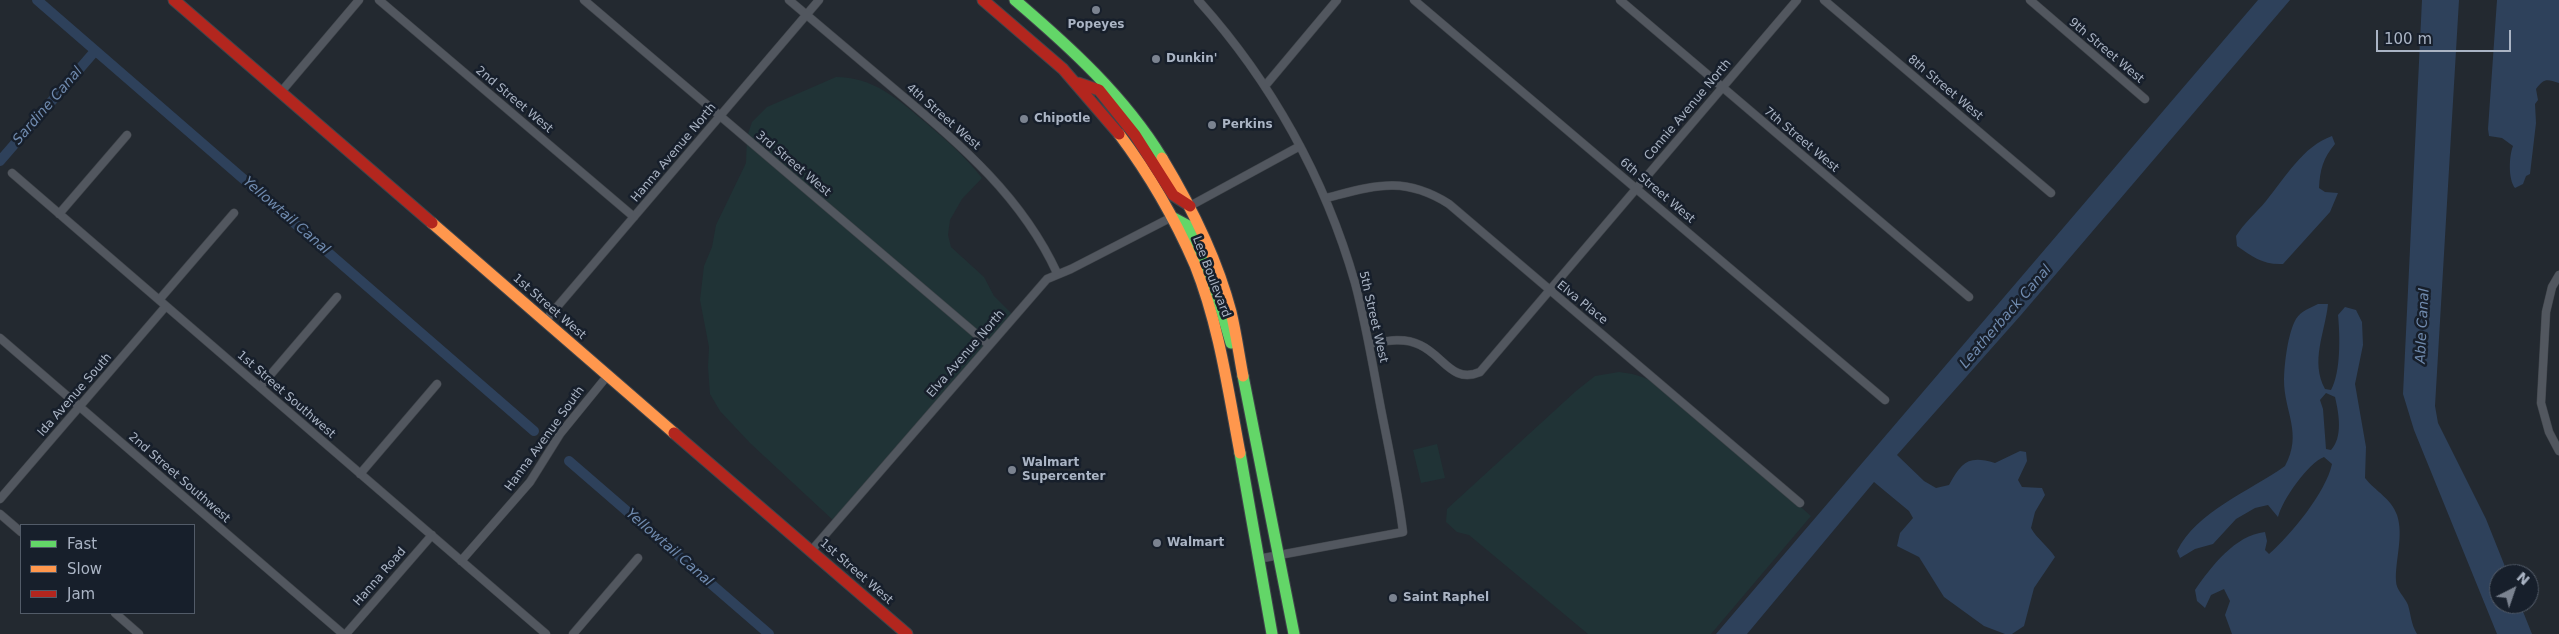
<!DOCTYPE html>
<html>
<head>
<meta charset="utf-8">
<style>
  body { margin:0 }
  #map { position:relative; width:2559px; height:634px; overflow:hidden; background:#232930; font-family:"DejaVu Sans",sans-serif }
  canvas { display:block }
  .legend { position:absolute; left:20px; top:524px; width:175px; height:90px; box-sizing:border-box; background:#171f2b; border:1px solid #525b68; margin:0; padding:6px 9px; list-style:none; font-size:15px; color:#aab4c4 }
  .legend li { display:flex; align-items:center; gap:10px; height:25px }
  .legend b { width:25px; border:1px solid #525b68 }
  .north { position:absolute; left:2489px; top:564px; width:50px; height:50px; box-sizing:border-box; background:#171f2b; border:1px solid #525b68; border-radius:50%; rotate:41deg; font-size:14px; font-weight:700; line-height:20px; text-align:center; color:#aab4c4 }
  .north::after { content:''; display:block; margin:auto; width:18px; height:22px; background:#7b8390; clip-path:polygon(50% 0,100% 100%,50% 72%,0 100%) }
  .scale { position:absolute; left:2376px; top:30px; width:135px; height:22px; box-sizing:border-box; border:2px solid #aab4c4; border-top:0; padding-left:6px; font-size:15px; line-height:18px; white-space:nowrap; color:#aab4c4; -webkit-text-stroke:4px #171f2b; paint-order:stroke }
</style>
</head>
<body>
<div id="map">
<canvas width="2559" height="634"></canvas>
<ul class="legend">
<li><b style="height:6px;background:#63d668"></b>Fast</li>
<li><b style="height:6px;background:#ff974d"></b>Slow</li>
<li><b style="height:6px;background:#b3261e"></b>Jam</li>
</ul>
<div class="north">N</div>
<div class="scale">100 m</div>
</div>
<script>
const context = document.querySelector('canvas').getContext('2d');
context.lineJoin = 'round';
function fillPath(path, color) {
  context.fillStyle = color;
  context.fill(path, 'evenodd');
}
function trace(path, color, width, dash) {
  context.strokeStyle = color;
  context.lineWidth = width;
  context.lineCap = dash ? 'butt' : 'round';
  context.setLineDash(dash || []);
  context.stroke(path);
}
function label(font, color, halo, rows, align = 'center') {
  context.font = font + ' "DejaVu Sans",sans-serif';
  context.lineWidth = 5;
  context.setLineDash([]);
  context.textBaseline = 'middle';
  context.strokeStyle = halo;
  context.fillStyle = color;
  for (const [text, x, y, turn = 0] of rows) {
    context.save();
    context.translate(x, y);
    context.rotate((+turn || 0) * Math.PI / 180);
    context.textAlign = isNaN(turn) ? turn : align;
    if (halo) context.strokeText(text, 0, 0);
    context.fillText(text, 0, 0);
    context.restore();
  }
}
fillPath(new Path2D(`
  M836,77C873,77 898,99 925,122C947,141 964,155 982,178L962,199L950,220L948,235L951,247L984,277L994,296L1013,315L835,522L750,443L720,411L710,394L708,367L709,347L700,300L704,266L712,247L716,225L746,163L747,137L752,122L767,107Z
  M1619,372C1638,374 1651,379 1667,390L1811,516L1711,634H1588L1469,535L1457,532L1446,522L1447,509L1576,391L1595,376Z
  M1437,444L1445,478L1421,483L1413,450Z`), '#203336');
fillPath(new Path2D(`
  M2258,0H2290L2021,315L1897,455L1924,481L1936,488L1949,485C1962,462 1968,455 1995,463L2020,451L2026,452L2027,461L2018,480L2022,487L2042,488L2045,495L2035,512L2031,528C2037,539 2048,546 2055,557L2034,588L2024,626L2012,634H2005L1984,626L1944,597L1919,557L1897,546L1900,533L1913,518L1909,511L1874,482L1747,634H1716Z
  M2422,0H2459L2435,406L2438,423L2486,519L2508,574H2499V604H2520L2532,634H2497L2414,430L2403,394Z
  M2497,0H2559V83C2547,79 2544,78 2536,89L2538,100L2535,104L2536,123L2530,174L2526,176L2523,184L2515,188C2508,179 2509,156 2513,146L2502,138L2489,136L2488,129Z
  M2332,136L2335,144C2323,158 2320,170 2319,188L2325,192L2338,193L2330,212L2283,264C2263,265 2253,257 2237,246L2236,236C2245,222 2256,213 2266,201C2285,178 2303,146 2332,136Z
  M2318,304H2328C2325,333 2310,361 2325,389L2331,390C2341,372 2340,336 2338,315L2345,307L2356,310L2362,322L2363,345L2355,384L2366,447L2365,478C2376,492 2391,498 2397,515C2404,536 2395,560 2396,581C2396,590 2405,597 2408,605C2411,615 2411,624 2417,634H2232L2225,615L2230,601L2224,589L2211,595L2205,608L2197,601L2195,590C2211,567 2235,535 2265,532L2267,541L2265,550L2269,554C2291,535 2326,492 2332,464L2324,457C2308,463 2282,500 2278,517L2268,505L2255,508L2236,519L2213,544L2195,549L2180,558L2177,551C2196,512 2250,491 2285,466C2303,433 2284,412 2284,380C2284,365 2288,332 2296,319C2301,311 2310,308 2318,304ZM2326,393L2335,397C2339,414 2343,437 2331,450L2326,449L2323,409L2320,400Z`), '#2e415b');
trace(new Path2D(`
  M37,0L534,431
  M0,161L95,51
  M569,461L769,634`), '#2e415b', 10);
const street = new Path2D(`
  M379,0L634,217
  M584,0L989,345
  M789,0C826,31 862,62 899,93C962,146 1022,197 1057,273
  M1198,0C1271,81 1325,178 1355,283C1366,324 1373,367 1381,409C1389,450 1398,491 1403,532L1258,559
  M1414,0L1885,400
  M1620,0L1969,297
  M1824,0L2051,193
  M2030,0L2145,99
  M1265,86L1337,0
  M281,92L359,0
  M12,173L546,634
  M1326,198C1374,186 1403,175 1449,204L1800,503
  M1190,206L1300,146
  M59,214L127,135
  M2559,275L2552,287L2546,312L2541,403L2549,432L2559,451
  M159,300L234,213
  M545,321L819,0
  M0,338L343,634
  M1369,344C1386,341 1404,337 1420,345C1444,356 1452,384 1480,372L1797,0
  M260,387L337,297
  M360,474L437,384
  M0,499L166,306
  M0,514L21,532
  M811,551L1047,279L1071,269L1172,217
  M461,561L530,482L560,434L608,375
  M115,613L139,634
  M346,634L432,535
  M573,634L638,558`);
const fast = new Path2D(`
  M1015,0C1070,47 1124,96 1162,158
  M1172,217L1187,225L1215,289L1231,343
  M1243,376L1294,634
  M1240,453L1272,634`);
const slow = new Path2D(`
  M1119,134C1149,174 1175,219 1195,265C1219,325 1228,390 1240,453
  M1162,158C1191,206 1217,258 1231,312C1236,333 1239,355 1243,376
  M432,223L674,433`);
const jam = new Path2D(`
  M174,0L432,223
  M983,0L1063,69L1119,134
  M1078,83L1099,90L1135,135L1173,195L1190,206
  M674,433L907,634`);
trace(street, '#40454b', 9);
trace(fast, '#40454b', 13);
trace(slow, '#40454b', 13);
trace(jam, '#40454b', 13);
trace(street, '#52575f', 8);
trace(fast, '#63d668', 11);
trace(slow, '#ff974d', 11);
trace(jam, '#b3261e', 11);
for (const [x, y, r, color] of [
  [1096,10,5,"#7b8390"],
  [1156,59,5,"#7b8390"],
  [1024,119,5,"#7b8390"],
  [1212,125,5,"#7b8390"],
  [1012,470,5,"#7b8390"],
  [1157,543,5,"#7b8390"],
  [1393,598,5,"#7b8390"]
]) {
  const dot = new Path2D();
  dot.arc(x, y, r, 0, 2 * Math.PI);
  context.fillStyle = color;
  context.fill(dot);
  trace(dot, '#171f2b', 2);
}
label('bold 12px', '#aab4c4', '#171f2b', [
  ["Popeyes",1096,25,"center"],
  ["Dunkin'",1166,59],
  ["Chipotle",1034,119],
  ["Perkins",1222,125],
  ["Walmart",1022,463],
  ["Supercenter",1022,477],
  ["Walmart",1167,543],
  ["Saint Raphel",1403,598]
], 'left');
label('12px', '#aab4c4', '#171f2b', [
  ["9th Street West",2106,51,40],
  ["8th Street West",1945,88,40],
  ["2nd Street West",514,100,40],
  ["Connie Avenue North",1688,110,-50],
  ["4th Street West",943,117,41],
  ["7th Street West",1801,140,40],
  ["Hanna Avenue North",674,153,-50],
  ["3rd Street West",793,164,40],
  ["6th Street West",1657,191,40],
  ["Lee Boulevard",1211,277,69],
  ["Elva Place",1582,303,39],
  ["1st Street West",549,307,41],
  ["5th Street West",1373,317,77],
  ["Elva Avenue North",966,354,-49],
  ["Ida Avenue South",75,395,-49],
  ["1st Street Southwest",286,395,41],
  ["Hanna Avenue South",545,439,-54],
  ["2nd Street Southwest",179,478,41],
  ["1st Street West",856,572,41],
  ["Hanna Road",380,577,-49]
]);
label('italic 14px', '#708baf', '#171f2b', [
  ["Sardine Canal",48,106,-49],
  ["Yellowtail Canal",286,216,41],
  ["Leatherback Canal",2006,317,-49],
  ["Able Canal",2423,326,-87],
  ["Yellowtail Canal",669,548,41]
]);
</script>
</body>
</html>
